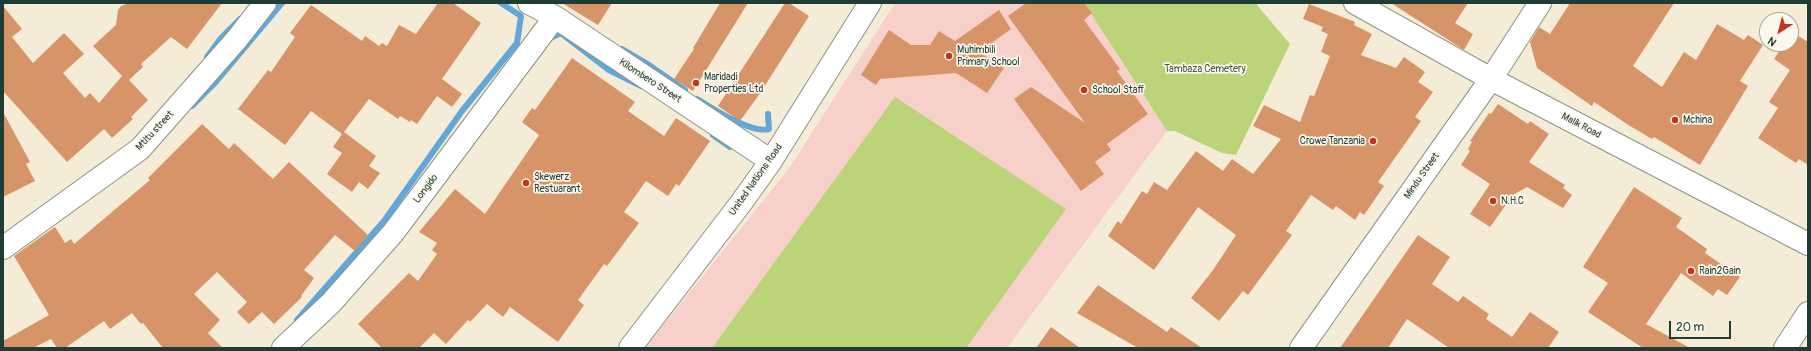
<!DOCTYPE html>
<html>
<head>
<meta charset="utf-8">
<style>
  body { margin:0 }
  #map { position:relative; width:1811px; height:351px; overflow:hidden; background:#f5ecd7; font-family:Pangolin,sans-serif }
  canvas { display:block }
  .frame { position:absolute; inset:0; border:4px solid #1f3d34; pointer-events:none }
  .north { position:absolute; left:1759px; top:12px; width:40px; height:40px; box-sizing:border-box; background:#fbf7ec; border:1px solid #a3ada2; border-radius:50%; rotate:216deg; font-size:11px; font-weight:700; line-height:16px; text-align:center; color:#1f3d34 }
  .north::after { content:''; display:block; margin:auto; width:14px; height:18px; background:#c8321e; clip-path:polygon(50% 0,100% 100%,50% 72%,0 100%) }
  .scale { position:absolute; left:1669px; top:321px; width:62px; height:18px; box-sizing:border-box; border:2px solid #1f3d34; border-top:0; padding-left:5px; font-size:12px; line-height:14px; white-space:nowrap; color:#1f3d34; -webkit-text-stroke:3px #fbf7ec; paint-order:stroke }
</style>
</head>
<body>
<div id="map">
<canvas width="1811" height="351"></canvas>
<div class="frame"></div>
<div class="north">N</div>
<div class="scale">20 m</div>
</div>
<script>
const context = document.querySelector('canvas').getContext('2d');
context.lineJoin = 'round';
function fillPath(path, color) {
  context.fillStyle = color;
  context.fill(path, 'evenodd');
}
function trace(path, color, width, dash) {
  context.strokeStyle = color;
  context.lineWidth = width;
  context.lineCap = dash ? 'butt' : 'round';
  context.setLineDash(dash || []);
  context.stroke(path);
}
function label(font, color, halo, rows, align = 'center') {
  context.font = font + ' Pangolin,sans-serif';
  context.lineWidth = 3.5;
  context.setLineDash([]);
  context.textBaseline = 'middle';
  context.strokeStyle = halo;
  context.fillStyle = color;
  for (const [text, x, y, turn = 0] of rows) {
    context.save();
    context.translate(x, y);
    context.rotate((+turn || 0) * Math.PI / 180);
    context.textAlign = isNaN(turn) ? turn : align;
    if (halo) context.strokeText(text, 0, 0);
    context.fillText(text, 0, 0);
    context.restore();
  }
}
fillPath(new Path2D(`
  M895,3H1084L1167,131L1007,348H645L790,167Z`), '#f7d1c9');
fillPath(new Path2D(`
  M1084,3H1257V5L1290,44L1236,155L1222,153L1175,131H1167Z
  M895,97L1066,209L966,348H712Z`), '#bbd479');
trace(new Path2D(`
  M548,39L561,33L609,70L641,86
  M622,49L646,63L685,90
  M207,57L221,38L240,19
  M697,99C712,108 751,134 769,129L768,114
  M192,106L214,84L282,3
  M713,135L730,147
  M297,320L384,221L462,111L517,43L521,16L501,3`), '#62a7d7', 6);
fillPath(new Path2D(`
  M129,3H222L187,49L171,37L141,64L143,67L129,80L148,100L131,117L133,119L112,138L104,129L67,162L3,91V6L22,29L12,37L33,63L64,33L84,54L63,73L85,98L90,93L99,103L122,76L93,46L116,25L118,10L121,6Z
  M438,3H453L481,23L442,79L462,94L452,107L437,96L417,124L411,120L410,122L400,116L398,119L369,99L344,132L376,156L369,166L380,173L368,189L359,182L352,192L327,174L342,153L333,147L342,134L311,111L285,145L238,109L268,70L271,72L295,37L290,33L311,5L362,41L365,36L379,46L382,43L387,46L399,25L416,34Z
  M562,3H612L598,25Z
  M720,3H748L693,91L674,79L694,49L693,48Z
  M785,3H789L809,16L761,92L740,121L718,106Z
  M1026,3H1084L1092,13L1084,20L1120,69L1117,71L1148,114L1107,144L1111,150L1095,162L1104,174L1081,191L1014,99L1031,87L1085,123L1008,16Z
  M1391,3H1468L1455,23L1473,34L1464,50Z
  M1570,3H1674L1633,66L1662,87L1684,52L1696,60L1717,24L1744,40L1748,35L1763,45L1740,81L1748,86L1700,165L1654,137L1652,139L1630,126L1594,102L1592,106L1537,68L1530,42L1539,27L1550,34Z
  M1309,4L1355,22L1354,25L1372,34L1361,55L1396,68L1404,57L1425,72L1418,82L1433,92L1415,117L1421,121L1378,182L1384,186L1364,215L1360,212L1355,220L1336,206L1333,210L1311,195L1286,231L1292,235L1267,269L1248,295L1243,291L1219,321L1191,298L1213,270L1236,235L1198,207L1154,270L1108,236L1118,221L1121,224L1142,191L1147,194L1154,182L1167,190L1196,151L1223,171L1232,159L1253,174L1281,139L1253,126L1264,105L1300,122L1310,95L1314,96L1330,56L1321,52L1328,34L1321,31L1323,27L1303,19Z
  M999,10L1011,29L979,52L1004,68L987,93L956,73L880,79L876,85L861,75L889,30L911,45H930L939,31L955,41Z
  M1792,32L1808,42V165L1799,159L1796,163L1758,138L1778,108L1769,102L1790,70L1774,59L1784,44H1791Z
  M572,58L635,102L628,111L664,136L676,118L710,141L679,186L676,184L668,196L646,181L624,212L639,223L607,266L604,264L578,300L584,305L558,342L510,307L503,317L487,304L470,322L468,320L446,344L434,333L419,348H382L358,324L409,273L418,281L437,254L432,250L437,243L419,232L455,189L485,214L539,135L522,122L532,108L535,110Z
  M1498,104L1528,124L1530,121L1549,134L1529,162L1565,185L1563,188L1572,195L1563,208L1527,187L1513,195L1490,227L1470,214L1490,184L1461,165L1470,151L1468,149L1472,142L1470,141L1489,113L1491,114Z
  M3,112L30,162L26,164L35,181L3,197Z
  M202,124L229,149L234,143L273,179L289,162L368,235L355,251L335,235L304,270L314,278L301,296L302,297L274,324L262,312L249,324L237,312L247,302L217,272L194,294L220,320L208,333L223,348H163L143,323L141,324L132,313L110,329L104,321L65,348H57L51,339L33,348H3V341L49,315L14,256L55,227L65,243L71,239L74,244L150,180L148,178Z
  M1634,187L1682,218L1676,227L1707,249L1705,253L1740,277L1727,295L1718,289L1713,296L1681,273L1646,324L1690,348H1643L1588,312L1608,283L1583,267Z
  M1418,235L1450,257L1432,284L1458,302L1463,296L1489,314L1486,319L1512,337L1530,312L1559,332L1548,348H1449L1407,319L1388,348H1340Z
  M1098,285L1167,332L1171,327L1202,348H1138L1077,313Z
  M1051,327L1080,348H1036Z`), '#d79468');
const minor = new Path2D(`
  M529,3L555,17L771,161
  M1355,3L1491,79L1808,244
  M3,248L140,149L237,39L265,3
  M283,348L331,303L393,233L555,17
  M630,348L741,203L771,161L870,3
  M1301,348L1491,79L1540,3
  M1785,348L1808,313`);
trace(minor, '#8a9486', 24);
trace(minor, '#fff', 22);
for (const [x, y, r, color] of [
  [949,56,4,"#c8321e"],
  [696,83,4,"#c8321e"],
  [1084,90,4,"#c8321e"],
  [1675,120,4,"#c8321e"],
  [1373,141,4,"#c8321e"],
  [526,183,4,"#c8321e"],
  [1493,201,4,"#c8321e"],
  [1691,271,4,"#c8321e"]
]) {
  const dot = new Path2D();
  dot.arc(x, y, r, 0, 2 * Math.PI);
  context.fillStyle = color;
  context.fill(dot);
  trace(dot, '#fbf7ec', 1.5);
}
label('10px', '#1f3d34', '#fbf7ec', [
  ["Muhimbili",957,50],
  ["Primary School",957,62],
  ["Maridadi",704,77],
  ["Properties Ltd",704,89],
  ["School Staff",1092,90],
  ["Mchina",1683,120],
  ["Crowe Tanzania",1365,141,"right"],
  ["Skewerz",534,177],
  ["Restuarant",534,189],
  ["N.H.C",1501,201],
  ["Rain2Gain",1699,271]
], 'left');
label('10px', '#3e5b42', '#fbf7ec', [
  ["Tambaza Cemetery",1205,69]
]);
label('10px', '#1f3d34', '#fbf7ec', [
  ["Kilombero Street",650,81,33],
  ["Malik Road",1581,126,28],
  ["Mtitu street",155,131,-47],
  ["Mindu Street",1422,176,-55],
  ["United Nations Road",756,180,-55],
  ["Longido",426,189,-53]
]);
</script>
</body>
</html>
